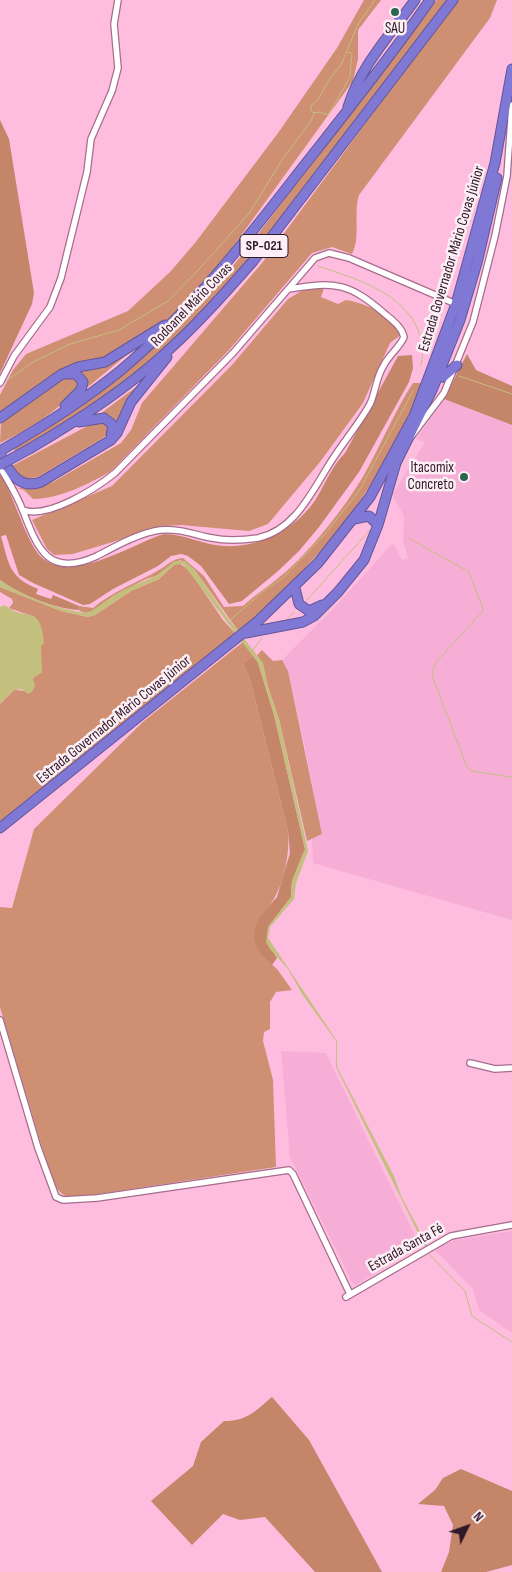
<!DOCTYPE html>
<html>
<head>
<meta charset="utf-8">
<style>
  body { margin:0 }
  #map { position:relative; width:512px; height:1572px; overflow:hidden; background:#febcdf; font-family:"Sofia Sans Condensed",sans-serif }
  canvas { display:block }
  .north { position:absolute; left:442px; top:1502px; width:50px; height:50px; -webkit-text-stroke:4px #fdeff6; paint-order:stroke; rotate:48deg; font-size:14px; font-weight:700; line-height:20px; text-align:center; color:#301826 }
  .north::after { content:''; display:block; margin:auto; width:18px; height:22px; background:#301826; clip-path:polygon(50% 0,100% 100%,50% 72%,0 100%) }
</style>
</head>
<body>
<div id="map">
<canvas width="512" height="1572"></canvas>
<div class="north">N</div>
</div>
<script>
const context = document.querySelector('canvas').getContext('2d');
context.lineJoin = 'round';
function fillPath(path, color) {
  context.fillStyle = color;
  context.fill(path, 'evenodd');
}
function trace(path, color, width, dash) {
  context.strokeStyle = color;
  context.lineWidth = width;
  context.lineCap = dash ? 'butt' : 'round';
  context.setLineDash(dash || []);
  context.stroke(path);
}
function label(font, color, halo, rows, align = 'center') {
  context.font = font + ' "Sofia Sans Condensed",sans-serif';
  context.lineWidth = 5;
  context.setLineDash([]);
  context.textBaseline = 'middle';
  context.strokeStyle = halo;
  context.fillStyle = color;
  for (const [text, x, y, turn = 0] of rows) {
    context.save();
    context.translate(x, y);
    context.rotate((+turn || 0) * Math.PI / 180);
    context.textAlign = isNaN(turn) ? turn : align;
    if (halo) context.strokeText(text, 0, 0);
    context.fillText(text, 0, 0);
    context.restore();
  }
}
fillPath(new Path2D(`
  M444,399L512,425V920L313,863L312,839L322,834L303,738L288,671L282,660L333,609L391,545L394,544L402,560L408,559L403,541L404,516L392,495L425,442L416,439Z
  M281,1051L326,1053L420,1246L354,1286L290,1157Z
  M512,1231V1333L479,1310L473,1289L434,1249L455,1240Z`), '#f7aed6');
fillPath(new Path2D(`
  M364,0H381L358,30V59L353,81L208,281L163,325L83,391L79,367L0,414V395L13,370L26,354L128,311L170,272L195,243L278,133L337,48Z
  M437,0H448L258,250L224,291L153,361L94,405L17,454L14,449C100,400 178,332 241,256C265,226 287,195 310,166C353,111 396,56 437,0Z
  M457,0H497L490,18L359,195C353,214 361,237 352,254L332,247L312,253L229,350L111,471C89,484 59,499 33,499L24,490L14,487L9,477L17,488L40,487L53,482L121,443L131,430L142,403L262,263Z
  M316,286L324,288L321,297L338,304L346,300C368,304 390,314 402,334L390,343L363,403L320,462L268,524L249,531L181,525L165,526L73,554L54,555L47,549L32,520L112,486L232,365L288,299L308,287Z
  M66,376L76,377L79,386C60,410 28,430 0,443L1,422Z
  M148,378L119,424L108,414H100Z
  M413,383H422C382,488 322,558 239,632L194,569L180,560L156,576L146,579L113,596L93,611L85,613L78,610L79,606L93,608C113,591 137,583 159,570C168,565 172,559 183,558L204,576L224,607L243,606C255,595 269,586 282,575C310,552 346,506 364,475C381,445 394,412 413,383Z
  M97,421H103L109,426L107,434L103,438L38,477L24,479L8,468Z
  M179,563L189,570L223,620L236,634L0,822V704L14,690L26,691L33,678L42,672L35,617L9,608L13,603L12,599L0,592V587L61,611L88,617L95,615L131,591L159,579L174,565Z
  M243,642L254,655L243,663L250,679L288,831C290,860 282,897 260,916L262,956L277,969L292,990L276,992L270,1002V1029L264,1032L263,1041L273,1080L276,1167L72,1198C59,1196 55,1185 50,1174L0,1007V907L12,908L34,829L144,721Z
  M262,650L273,661L282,660L288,671L322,834L307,841L279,719L268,687L263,664L257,655Z`), '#ce8f73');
fillPath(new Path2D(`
  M0,120L9,139L34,293L32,304L0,373Z
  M467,354L476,370L512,386V425L444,399Z
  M412,355L413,368L409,382L359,472L319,527L299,551L278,571L242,601L229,604L201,566L188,556L181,554L171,556L158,566L113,589L90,604L83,605L33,583L19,575L6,535L1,536C9,565 9,577 38,589L36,594L51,599L53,595L79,606L78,610C52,608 21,595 0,580V472C13,496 20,522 33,546C58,594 128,545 164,534C185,534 203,545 224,546C260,548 296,529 316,499C325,484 332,466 345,453L398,356Z
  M254,655L258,663L274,715L305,849L292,881L291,897L268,927L267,942L277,958L272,965L262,956L254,940L255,928L260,916L277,897L290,853L288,831L250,679L243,663Z
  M272,1397L309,1440L382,1572H315L265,1517L240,1520L223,1514L192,1545L151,1501L193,1466L201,1442L224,1421C248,1421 255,1411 272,1397Z
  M461,1469L512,1491V1565L486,1572H441L449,1552L453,1525L444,1506L418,1504L435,1490L443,1478Z`), '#c48568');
fillPath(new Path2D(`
  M175,561H185L194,569L224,613L263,663L268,687L279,719L308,851L296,883L294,899L270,927L268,938L337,1041V1067L394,1176L401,1196L428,1247H425L336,1067V1041L302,994L288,969L270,949L266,942L268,927L291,897L292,881L305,849L274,715L258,663L183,564L174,565L159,579L131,591L95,615L88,617L61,611L0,587V580C22,596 62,611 88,613L123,590L156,576Z
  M5,605C25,623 41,602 44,643L41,646L42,672L33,678L35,686L32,692L28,694L22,689L14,690L0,704V607Z`), '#c3bf7c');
trace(new Path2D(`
  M314,113L320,112L328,115L350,77L352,54L350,52L347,53
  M318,266C359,280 411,294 422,342C424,349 422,358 421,365
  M459,376L512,394
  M2,384L33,362L70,344L119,330L168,301L201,267L250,212L284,157L311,121L314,113L311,111V106L319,98L330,78L341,65L358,24L375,0
  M410,539L469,572L483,609L482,612L437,661L432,672L433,678L467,767L471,771L512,777
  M307,600L370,530
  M287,619L294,612
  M230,620L266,589L283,578L325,534L359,491L413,391
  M253,650L262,638
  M428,1253L465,1291L472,1316L512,1342`), '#c3bf7c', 1);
const minor = new Path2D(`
  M0,383L14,356L50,307L61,278L87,172L91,139L112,91L118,68L114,24L118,0
  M410,438L444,393L473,322L495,236L507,176L512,105
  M0,467C8,481 17,495 23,511C38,550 49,578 97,556C116,546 139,533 160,530C179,528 195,535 212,538C226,541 244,540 258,538C296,530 313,489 332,460C344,441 359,424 370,404C376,391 376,377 384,365C389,355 400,347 404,337C402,327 392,320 385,314C349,283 336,281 289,289
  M23,510C48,519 95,489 115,473L233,353L315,258L329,253L349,258L456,304
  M0,1020L38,1148L56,1197L63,1200L97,1198L289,1170L293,1174L350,1294
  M470,1063L495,1069L512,1068
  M346,1297L451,1236L512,1225`);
const highway = new Path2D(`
  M348,107C361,65 390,35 415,0
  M436,372L443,377L457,365
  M65,374H76L83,382L81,390L65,406
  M0,418L62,374L78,367L105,362L165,325
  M79,422L104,418L113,425L111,436
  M31,448C77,421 122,392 162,356C195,327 225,293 254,260L453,0
  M0,451C42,427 83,401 120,371C189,313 244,243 299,172C344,115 389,59 430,0
  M0,454C10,472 18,490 41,482L111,440L117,433L131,402L167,357
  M354,519L369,516L378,525
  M295,588L299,604L309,611L322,605
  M246,633L303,622L314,616L338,592L364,560L378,525L396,463L433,388L460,320L477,263L497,178
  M0,828L258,621L318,563L370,497L414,416L456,304L495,163L512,69`);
trace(minor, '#a76c8d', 8);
trace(highway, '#635698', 11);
trace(minor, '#fff', 5.5);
trace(highway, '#7f78d5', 9);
const highwayBridge = new Path2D(`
  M0,465L31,448`);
trace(highwayBridge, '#635698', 11, []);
trace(highwayBridge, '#7f78d5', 9);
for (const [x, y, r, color] of [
  [395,12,5,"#2b654f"],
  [464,477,5,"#2b654f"]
]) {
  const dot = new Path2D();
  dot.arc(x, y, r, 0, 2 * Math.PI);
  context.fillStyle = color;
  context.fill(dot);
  trace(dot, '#fdeff6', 2);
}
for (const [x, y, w] of [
  [264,246,48]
]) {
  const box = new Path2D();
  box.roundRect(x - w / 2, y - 11.5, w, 23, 4);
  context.fillStyle = '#fdeff6';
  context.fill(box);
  trace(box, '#301826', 1);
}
label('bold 14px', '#301826', null, [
  ["SP-021",264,246]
]);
label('15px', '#301826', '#fdeff6', [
  ["SAU",395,29],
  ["Itacomix",454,468,"right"],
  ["Concreto",454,485,"right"]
]);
label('15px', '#301826', '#fdeff6', [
  ["Estrada Governador Mário Covas Júnior",452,259,-73],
  ["Rodoanel Mário Covas",192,305,-46],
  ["Estrada Governador Mário Covas Júnior",114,720,-39],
  ["Estrada Santa Fé",406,1248,-29]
]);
</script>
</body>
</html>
